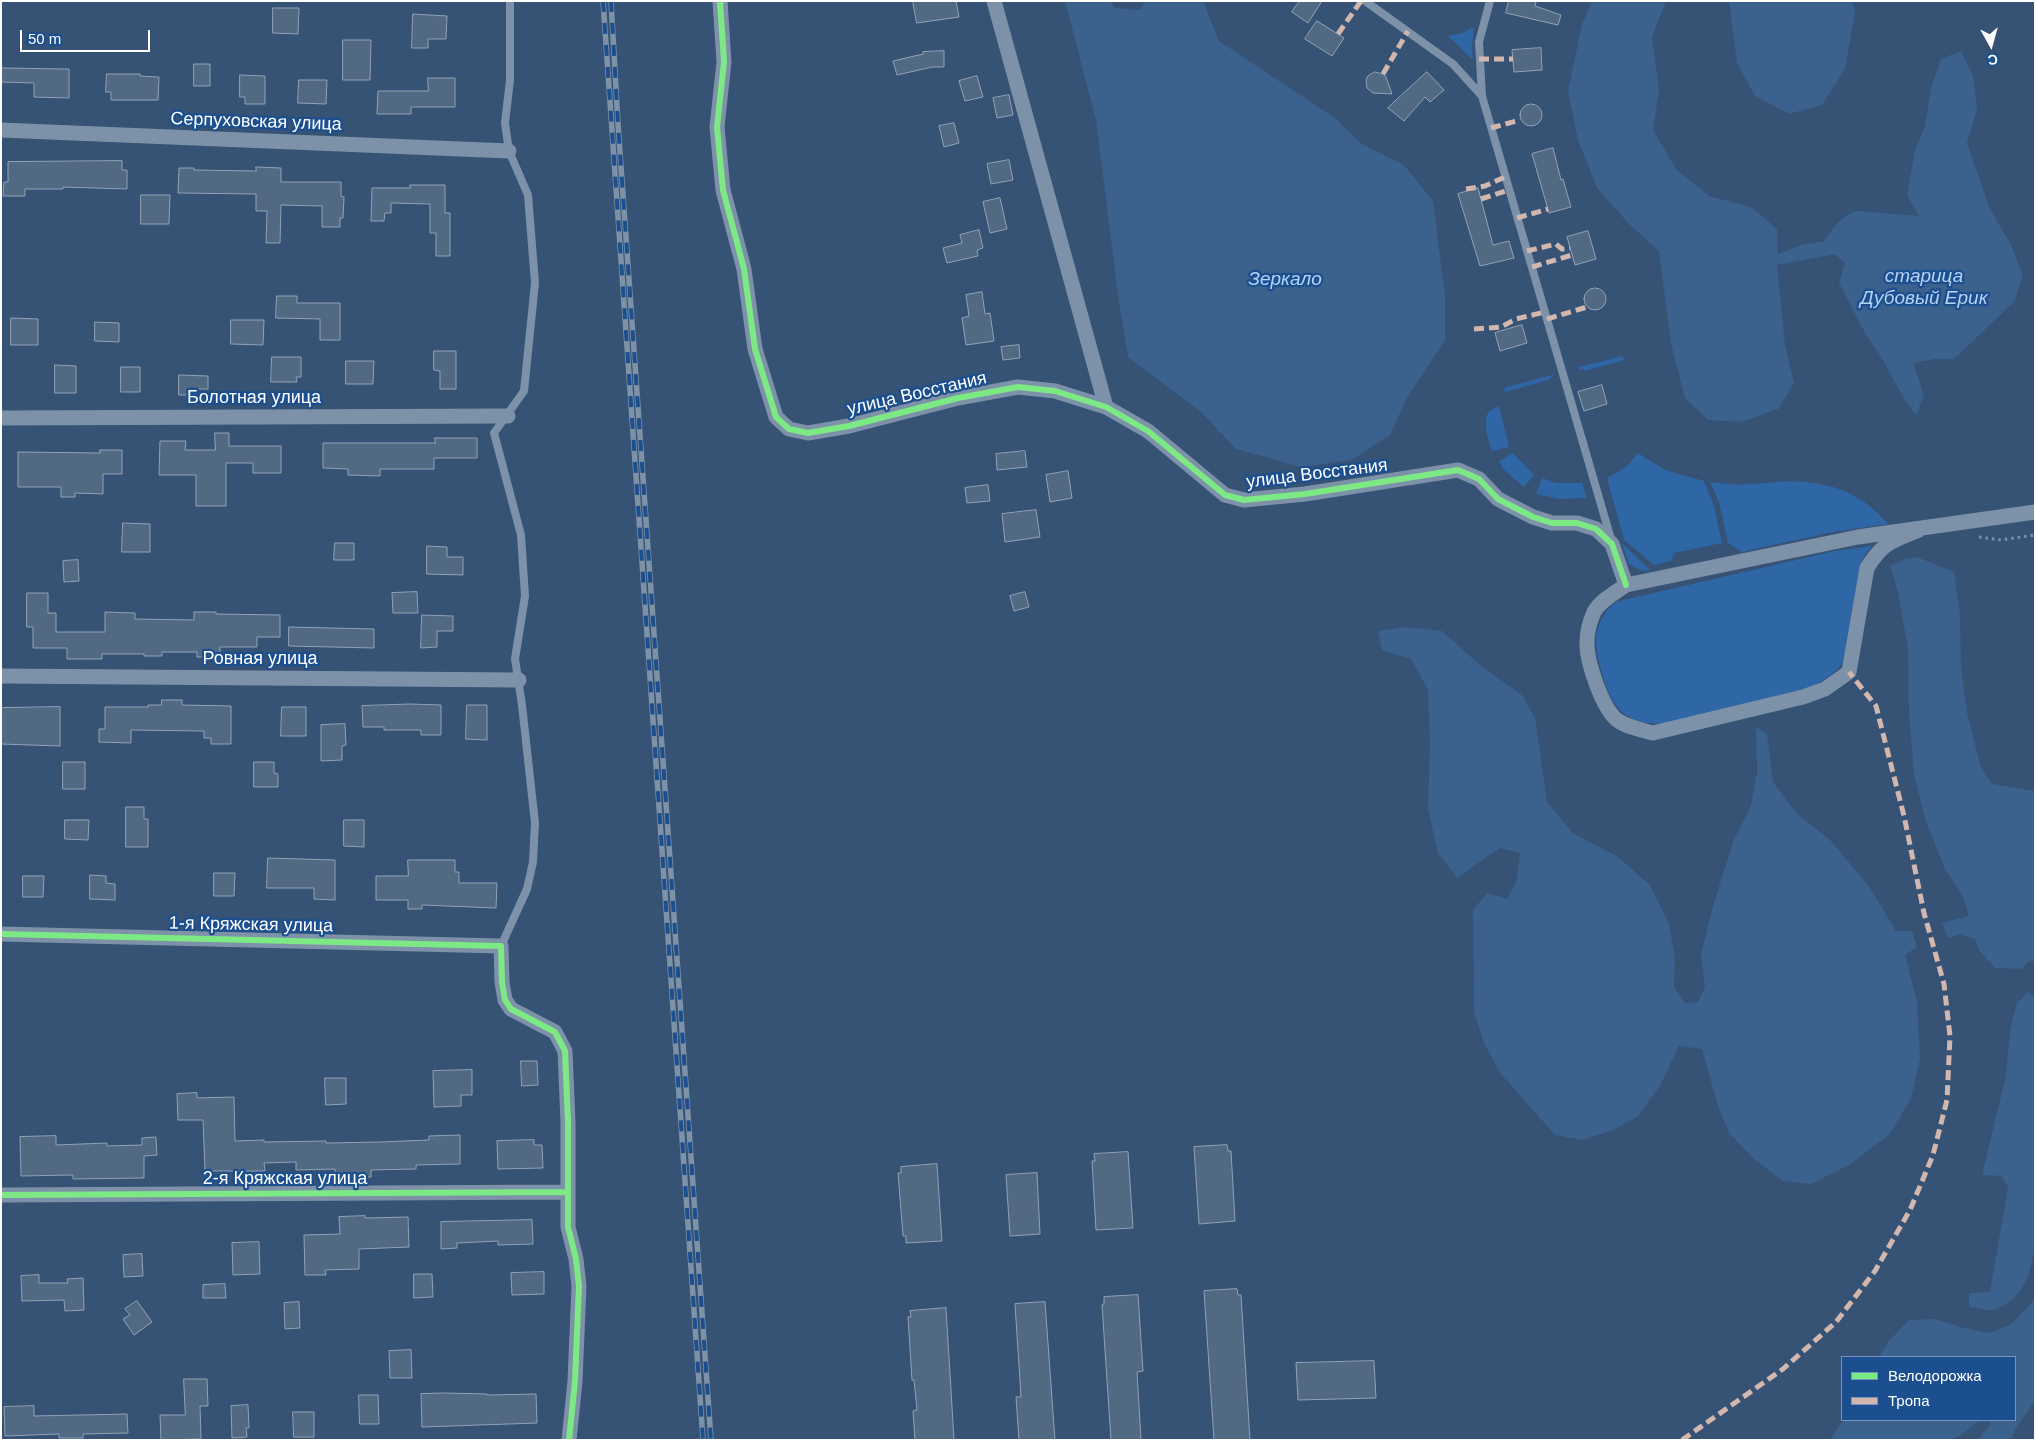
<!DOCTYPE html>
<html>
<head>
<meta charset="utf-8">
<style>
  body { margin:0 }
  #map { position:relative; width:2036px; height:1441px; overflow:hidden; background:#365274; font-family:Helvetica,sans-serif }
  canvas { display:block }
  .frame { position:absolute; inset:0; border:2px solid #fff; pointer-events:none }
  .legend { position:absolute; left:1841px; top:1356px; width:175px; height:65px; box-sizing:border-box; background:#1b4f8f; border:1px solid #7695bc; margin:0; padding:6px 9px; list-style:none; font-size:15px; color:#fff }
  .legend li { display:flex; align-items:center; gap:10px; height:25px }
  .legend b { width:25px; border:1px solid #7695bc }
  .north { position:absolute; left:1966px; top:20px; width:50px; height:50px; -webkit-text-stroke:4px #1b4f8f; paint-order:stroke; rotate:173deg; font-size:14px; font-weight:700; line-height:20px; text-align:center; color:#fff }
  .north::after { content:''; display:block; margin:auto; width:18px; height:22px; background:#fff; clip-path:polygon(50% 0,100% 100%,50% 72%,0 100%) }
  .scale { position:absolute; left:20px; top:30px; width:130px; height:22px; box-sizing:border-box; border:2px solid #fff; border-top:0; padding-left:6px; font-size:15px; line-height:18px; white-space:nowrap; color:#fff; -webkit-text-stroke:4px #1b4f8f; paint-order:stroke }
</style>
</head>
<body>
<div id="map">
<canvas width="2036" height="1441"></canvas>
<div class="frame"></div>
<ul class="legend">
<li><b style="height:6px;background:#7ce984"></b>Велодорожка</li>
<li><b style="height:6px;background:#d1b7ad"></b>Тропа</li>
</ul>
<div class="north">С</div>
<div class="scale">50 m</div>
</div>
<script>
const context = document.querySelector('canvas').getContext('2d');
context.lineJoin = 'round';
function fillPath(path, color) {
  context.fillStyle = color;
  context.fill(path, 'evenodd');
}
function trace(path, color, width, dash) {
  context.strokeStyle = color;
  context.lineWidth = width;
  context.lineCap = dash ? 'butt' : 'round';
  context.setLineDash(dash || []);
  context.stroke(path);
}
function label(font, color, halo, rows, align = 'center') {
  context.font = font + ' Helvetica,sans-serif';
  context.lineWidth = 4.5;
  context.setLineDash([]);
  context.textBaseline = 'middle';
  context.strokeStyle = halo;
  context.fillStyle = color;
  for (const [text, x, y, turn = 0] of rows) {
    context.save();
    context.translate(x, y);
    context.rotate((+turn || 0) * Math.PI / 180);
    context.textAlign = isNaN(turn) ? turn : align;
    if (halo) context.strokeText(text, 0, 0);
    context.fillText(text, 0, 0);
    context.restore();
  }
}
fillPath(new Path2D(`
  M1474,27L1472,46L1473,60L1448,36L1462,33Z
  M1623,356L1624,360L1585,371L1584,369L1579,370V367Z
  M1555,374L1548,380L1505,392L1504,388Z
  M1499,406L1509,447L1492,451C1488,438 1483,426 1488,412Z
  M1513,453L1534,475L1524,487L1503,469L1499,461Z
  M1638,453L1665,470L1704,481L1714,506L1722,543L1674,553L1671,561L1654,565L1624,540L1607,478L1626,467Z
  M1542,478L1556,483H1582L1587,498L1559,499L1536,494Z
  M1790,481C1833,483 1859,491 1888,524L1833,532L1742,552L1728,543L1719,502L1710,482C1740,487 1761,483 1790,481Z
  M1622,543L1650,570L1642,571L1629,564Z
  M1872,546C1860,558 1859,570 1857,585C1855,607 1854,644 1843,662C1836,674 1821,682 1809,688L1661,724C1621,723 1611,705 1601,670C1593,640 1593,624 1615,602L1835,551Z`), '#2f66a5');
fillPath(new Path2D(`
  M1065,1H1110L1114,8L1140,10L1145,1H1203L1219,41L1335,118L1362,144L1404,165L1433,201L1445,297V340L1407,398L1390,435L1352,460L1301,467L1236,449L1201,412L1128,357L1119,303L1096,120Z
  M1592,1H1666L1652,37L1659,91L1653,130L1676,169L1709,196L1751,207L1777,229L1778,254L1801,245L1824,241C1833,228 1842,214 1858,211L1919,216L1907,195L1915,150L1925,126L1931,88L1941,59L1961,51L1973,76L1977,109L1967,143L1990,209L2011,245L2023,276L2014,302L1954,359H1935L1913,363L1924,395L1916,415L1906,402L1880,355L1866,335L1839,283L1845,263L1835,254L1777,265L1785,345L1794,383L1778,409L1741,422L1708,420L1685,398L1671,344L1659,251L1630,225L1597,188L1578,140L1568,91L1582,24Z
  M1729,1H1852L1855,13L1845,69L1822,105L1789,114L1755,96L1737,63Z
  M1917,557L1954,572L1960,614L1961,667L1967,712L1981,768L1992,784L2035,791V961L2028,962L2021,969L1995,968L1979,950L1975,939L1959,934L1948,938L1942,923L1969,916L1963,896L1945,869L1926,822L1914,775L1909,715L1908,649L1898,592L1890,566L1905,559Z
  M1406,627L1442,631L1481,666L1522,695L1535,718L1547,802L1573,833L1618,857L1650,885L1669,924L1675,959L1674,987L1685,1003L1698,1002L1705,987L1701,954L1713,906L1734,839L1751,806L1757,772L1756,727L1767,734L1773,782L1797,814L1830,840L1869,886L1896,931H1912L1917,947L1905,955L1917,1002L1920,1059L1911,1099L1889,1135L1849,1165L1811,1184L1783,1181L1755,1160L1729,1133L1718,1106L1702,1049L1679,1046L1660,1086L1637,1117L1613,1130L1582,1140L1555,1135L1500,1073L1484,1043L1474,1012L1473,910L1487,893L1507,899L1516,883L1520,853L1500,848L1457,878L1438,853L1428,808L1430,742L1428,690L1411,659L1382,650L1378,631Z
  M2028,992L2035,997V1243C2032,1269 2025,1299 1996,1309C1989,1312 1977,1308 1969,1307V1293L1990,1292L2008,1187L2001,1176L1982,1175L2006,1075L2010,1032L2016,1004Z
  M2035,1299V1401L2016,1428L2011,1440H1977L1991,1424L1988,1420H2015V1357H1879L1889,1341L1909,1320L1935,1319L1960,1327L1989,1333L2010,1325Z
  M1843,1420H1980L1960,1436L1950,1440H1830Z`), '#3b618d');
const building = new Path2D(`
  M913,1H956L959,17L917,23Z
  M1300,1H1322L1308,23L1292,12Z
  M1509,1H1536L1535,6L1561,15L1558,25L1506,13Z
  M273,8H299L298,34L273,33Z
  M413,14L447,16L446,39H428V48H412Z
  M1317,21L1344,38L1332,56L1305,39Z
  M343,40H371L370,80H343Z
  M1541,48L1542,70L1514,72L1512,50Z
  M944,51V67H932L897,75L893,61L923,54V52Z
  M194,64H210V86H194Z
  M1,68L69,69V98L34,97V83L1,82Z
  M1375,72L1383,74L1386,77L1392,94L1373,93L1367,88L1366,80L1368,76Z
  M1427,72L1444,90L1430,102L1425,97L1404,121L1388,108Z
  M107,74H140V76L159,77L158,100H111V92H106Z
  M240,75L265,76V104H245V97H240Z
  M977,76L983,97L965,101L959,81Z
  M428,78H455V107H411V114H377L378,91H428Z
  M299,80H327L326,104L298,103Z
  M1009,95L1013,115L997,118L993,98Z
  M1520 115a11 11 0 1 1 22 0a11 11 0 1 1-22 0Z
  M954,123L959,143L944,147L939,126Z
  M1553,148L1561,180L1563,179L1571,207L1549,213L1532,154Z
  M1009,160L1013,180L991,184L987,164Z
  M122,161V170H127V189L63,187V189H25V196H3L4,182H8V162Z
  M256,167L281,168V182H341V196L344,197L343,218H340V227H322V206L281,205L280,243H266L267,211H256V194L178,193L179,168H194V170L256,171Z
  M410,185H445V213H450V256H436V233H430V204L391,203V213H385L384,221H371L372,188H410Z
  M1478,188L1493,245L1509,241L1514,258L1480,266L1458,194Z
  M141,195H170L169,224H141Z
  M1000,198L1007,229L990,233L983,202Z
  M979,230L983,248L977,250L978,256L947,263L943,248L962,243L960,235Z
  M1588,231L1596,259L1575,265L1567,237Z
  M1584 299a11 11 0 1 1 22 0a11 11 0 1 1-22 0Z
  M982,292L985,314L990,313L994,341L966,345L962,318L969,316L966,295Z
  M277,296H297V303H340V340H320V319L276,318Z
  M11,318L38,319V345H11Z
  M231,320H264L263,345L231,344Z
  M95,322L119,323V342L95,341Z
  M1522,325L1527,343L1500,351L1495,333Z
  M1019,345L1020,358L1003,360L1001,347Z
  M434,351H456V389H440V371L434,370Z
  M272,357H301V377H296L297,382H271Z
  M346,361H374L373,384H346Z
  M55,365L76,366V393H55Z
  M121,367H140V392H121Z
  M179,375L208,376V389H196V395H179Z
  M1602,385L1607,404L1584,411L1578,392Z
  M215,433H229V446H281V473H253V463H226V506H196V475H159L160,441H186L185,450H215Z
  M435,438H477V458H434V469H380V476L348,475V469L323,468V443H435Z
  M100,450H122V474H103V494L75,493V497H61V487H18V452L100,453Z
  M1025,451L1027,467L997,470L996,454Z
  M1068,471L1072,498L1050,502L1046,475Z
  M988,485L990,501L967,503L965,488Z
  M1036,510L1040,537L1005,542L1002,514Z
  M123,523L150,524V552H122Z
  M335,543H354V560H334Z
  M427,546L447,547V557H463V575L427,574Z
  M78,560L79,581L64,582L63,561Z
  M417,592L418,613H393L392,593Z
  M1025,592L1029,607L1014,611L1010,596Z
  M27,593H48V613H56V632H105V612L135,613V619L194,620V612H216V614L280,615V637H257V647H220V657H197V652H162V656H144V654H102V659H67V648H33V627H27Z
  M422,615L453,616V631H437V647L421,648Z
  M289,627L374,629V648L289,646Z
  M162,700H182V705L231,706V744H211V738H204V731L131,730V743L99,742V729H105V707H148V705H161Z
  M410,704L441,705V735H421V730H384V727H363L362,706Z
  M467,705H487V740L466,739Z
  M60,707V746L1,744V708Z
  M282,707H306V736H281Z
  M345,724L346,745L342,746V760L321,761V725Z
  M63,762H85V789H63Z
  M254,762H274V773L278,774V787H254Z
  M126,807H144V819H148V847H126Z
  M65,820H89L88,840L65,839Z
  M344,820H364V847L344,846Z
  M268,858L335,860V900L314,899V888H267Z
  M408,860H455V872H459V883H497L496,908L422,905V909H408V900H376V876H408Z
  M214,873H235L234,896H214Z
  M90,875L106,876V883L115,884V900L90,899Z
  M23,876H44L43,897H23Z
  M521,1061H537L538,1085L522,1086Z
  M472,1070V1095H461V1106L434,1107L433,1071Z
  M325,1078H346V1104L326,1105Z
  M197,1093V1098L234,1097L235,1141L264,1140V1142L326,1141V1143L380,1142L429,1140V1136L460,1135V1164L416,1165V1169L371,1170V1177L336,1178L335,1169L296,1170V1162L264,1163L265,1171H205L203,1120H178L177,1094Z
  M56,1136V1145L107,1143V1146L142,1145V1138L156,1137L157,1155L144,1156V1178L73,1179V1175L21,1176L20,1137Z
  M534,1140V1145H542L543,1168L498,1169L497,1141Z
  M1227,1145L1228,1151H1231L1235,1221L1199,1224L1194,1147Z
  M1128,1152L1133,1228L1096,1230L1092,1161H1095L1094,1154Z
  M937,1164L942,1241L906,1243V1236H903L898,1173H901V1167Z
  M1037,1173L1040,1234L1010,1236L1006,1175Z
  M365,1216V1218L408,1217L409,1247L359,1249V1269L325,1270L326,1275H305L304,1235L340,1234L339,1217Z
  M532,1220L533,1244L498,1245V1241L457,1243V1248L441,1249V1222Z
  M259,1242L260,1274L233,1275L232,1243Z
  M142,1254L143,1276L124,1277L123,1255Z
  M544,1272V1294L512,1295L511,1273Z
  M414,1274H432L433,1297L414,1298Z
  M39,1275V1283H68L67,1279L83,1278L84,1310L65,1311L64,1300L22,1301L21,1276Z
  M225,1284L226,1298H203V1285Z
  M1237,1289L1238,1295H1241L1250,1440H1214L1204,1291Z
  M1138,1295L1143,1371L1137,1372L1141,1440H1111L1102,1305L1104,1304V1297Z
  M137,1301L152,1322L134,1335L123,1319L130,1315L125,1309Z
  M299,1302L300,1328L285,1329L284,1303Z
  M1045,1302L1055,1440H1019L1016,1397H1021L1015,1304Z
  M946,1308L954,1440H915L913,1411L917,1410L914,1380H912L908,1317H911L910,1311Z
  M411,1350L412,1378H390L389,1351Z
  M1374,1361L1376,1398L1298,1400L1296,1363Z
  M184,1379H207L208,1406H200L201,1439L161,1440L160,1415H185Z
  M444,1393L487,1394V1395L536,1394L537,1423L422,1427L421,1394Z
  M359,1395H378L379,1424H360Z
  M248,1405L249,1428H246L247,1437L232,1438L231,1406Z
  M34,1406V1416L127,1414L128,1433L83,1434V1438H59V1434L5,1436L4,1407Z
  M293,1412H314V1437H294Z`);
fillPath(building, '#526984');
trace(building, '#92a2b6', 1);
trace(new Path2D(`
  M1979,537L2001,540L2035,535`), '#7d92a8', 3, [2.5, 4]);
trace(new Path2D(`
  M1365,1L1453,64L1482,96
  M1490,1L1479,42L1482,96L1611,539
  M501,946L527,889L533,862L535,823L522,705L515,659L525,596L521,535L494,433L524,391L535,283L528,195L509,151L505,123L510,80V1`), '#7d92a8', 8);
trace(new Path2D(`
  M720,1L724,62L717,127L723,190L744,269L755,349L776,417L789,429L808,433L849,426L958,398L1018,387L1055,391L1106,407L1148,431L1225,495L1244,500L1305,494L1458,470L1479,479L1498,499L1533,517L1552,523H1577L1596,529L1612,544L1626,585
  M994,1L1106,407
  M1,130L509,151
  M1,418L508,416
  M1919,530C1892,541 1883,542 1867,568L1849,672L1825,689L1803,697L1653,733C1641,730 1627,727 1617,720C1602,708 1586,660 1587,642C1587,631 1590,621 1594,612C1601,600 1615,593 1626,585L1858,537L2035,512
  M1,676L519,680
  M1,934L501,946L502,982L505,1000L511,1009L555,1032L565,1051L568,1122V1227L576,1259L579,1286L575,1381L569,1440
  M1,1195L568,1192`), '#7d92a8', 15);
const rail = new Path2D(`
  M603,1L703,1440
  M611,1L618,124L711,1440`);
trace(rail, '#7e92a7', 5.5);
trace(rail, '#1b4f8f', 4, [11]);
trace(new Path2D(`
  M1338,34L1361,1
  M1479,59H1513
  M1383,74L1408,31
  M1491,128L1520,120
  M1466,189L1485,186L1505,177
  M1481,199L1509,190
  M1517,218L1548,209
  M1527,251L1556,244L1562,249L1570,248
  M1532,267L1572,255
  M1547,319L1587,307
  M1474,329L1501,327L1516,319L1545,312
  M1682,1440L1783,1369L1836,1322L1875,1271L1910,1210L1933,1155L1947,1100L1950,1036L1944,984L1924,913L1904,816L1876,706L1849,672`), '#d1b7ad', 5, [10, 5]);
trace(new Path2D(`
  M720,1L724,62L717,127L723,190L744,269L755,349L776,417L789,429L808,433L849,426L958,398L1018,387L1055,391L1106,407L1148,431L1225,495L1244,500L1305,494L1458,470L1479,479L1498,499L1533,517L1552,523H1577L1596,529L1612,544L1626,585
  M1,934L501,946L502,982L505,1000L511,1009L555,1032L565,1051L568,1122V1227L576,1259L579,1286L575,1381L569,1440
  M1,1195L568,1192`), '#7ce984', 6);
label('18px', '#fff', '#1b4f8f', [
  ["Серпуховская улица",256,122,2],
  ["улица Восстания",917,394,-13],
  ["Болотная улица",254,398],
  ["улица Восстания",1317,474,-7],
  ["Ровная улица",260,659],
  ["1-я Кряжская улица",251,925,1],
  ["2-я Кряжская улица",285,1179]
]);
label('italic 19px', '#b5d3f5', '#1b4f8f', [
  ["старица",1924,277],
  ["Дубовый Ерик",1924,299],
  ["Зеркало",1285,280]
]);
</script>
</body>
</html>
